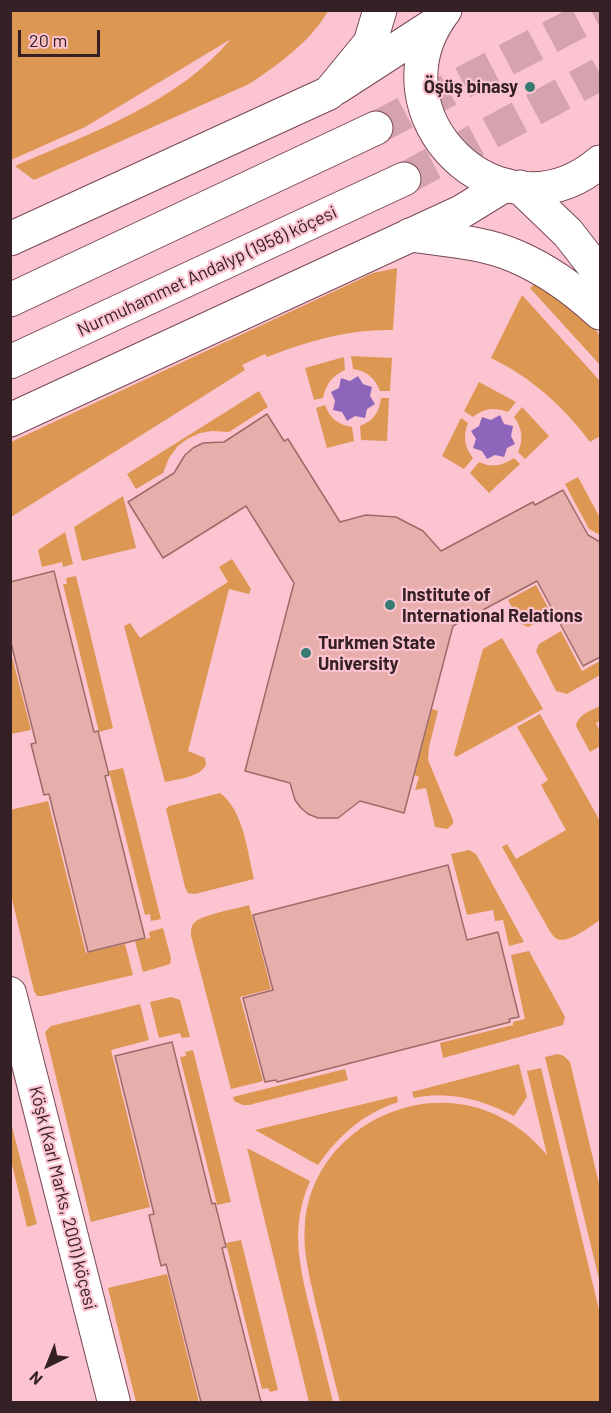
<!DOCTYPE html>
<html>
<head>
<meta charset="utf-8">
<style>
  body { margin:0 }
  #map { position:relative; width:611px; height:1413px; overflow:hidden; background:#fcc3d0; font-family:Barlow,sans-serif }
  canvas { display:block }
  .frame { position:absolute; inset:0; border:12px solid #352125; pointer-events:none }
  .north { position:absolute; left:18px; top:1335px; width:60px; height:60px; -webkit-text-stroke:4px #fcc3d0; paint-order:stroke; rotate:223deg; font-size:16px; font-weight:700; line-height:24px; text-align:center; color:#352125 }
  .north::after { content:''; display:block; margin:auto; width:21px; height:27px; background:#352125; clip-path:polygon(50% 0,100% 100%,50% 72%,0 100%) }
  .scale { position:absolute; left:18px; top:30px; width:82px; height:27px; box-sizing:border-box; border:3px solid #352125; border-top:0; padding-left:8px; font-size:18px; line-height:21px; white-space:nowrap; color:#352125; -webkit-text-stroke:4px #fcc3d0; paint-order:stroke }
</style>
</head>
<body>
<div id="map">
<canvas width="611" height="1413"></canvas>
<div class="frame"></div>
<div class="north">N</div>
<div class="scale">20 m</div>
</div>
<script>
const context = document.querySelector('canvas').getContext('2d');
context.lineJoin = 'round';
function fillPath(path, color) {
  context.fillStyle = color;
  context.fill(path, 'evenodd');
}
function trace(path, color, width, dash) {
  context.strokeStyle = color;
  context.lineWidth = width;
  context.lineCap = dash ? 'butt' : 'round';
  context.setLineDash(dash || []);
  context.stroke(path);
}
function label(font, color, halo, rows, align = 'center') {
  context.font = font + ' Barlow,sans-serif';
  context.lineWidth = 4.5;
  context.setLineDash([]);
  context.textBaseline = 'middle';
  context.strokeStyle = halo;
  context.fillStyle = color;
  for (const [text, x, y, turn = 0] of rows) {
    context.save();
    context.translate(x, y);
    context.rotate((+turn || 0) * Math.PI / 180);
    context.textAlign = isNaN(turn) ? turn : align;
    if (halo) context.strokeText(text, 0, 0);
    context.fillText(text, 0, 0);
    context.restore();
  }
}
fillPath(new Path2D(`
  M10,11L11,10L328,11C311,41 278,65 249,84L34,180L15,166C90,133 176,104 231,39L85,127L11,160Z
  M397,268L393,330C349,329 308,341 267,357L265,354L242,365L245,370L11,517V442L352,283L373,273Z
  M535,284C549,292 595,322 600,337C603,344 600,357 600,365L530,288Z
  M522,295L600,381V436L590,442C564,407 531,377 491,358Z
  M351,356L392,358L390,391H380C375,378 367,371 353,369Z
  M344,357L345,370C332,376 326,384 323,398L314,400L305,368Z
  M479,382L516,402L508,412C495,407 484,408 473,417L464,411Z
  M259,391L268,407L229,432L212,431L200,433L187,439L177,447L169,458L163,473L136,489L127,474Z
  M381,398H389L387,441L361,440L360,426C373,421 379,413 381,398Z
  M325,405C330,418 338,425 352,427L354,441L327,448L316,408Z
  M522,407L549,436L525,459L518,452C524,439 522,428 514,417Z
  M461,418L468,423C463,436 464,446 473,458L464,469L442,456Z
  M514,458L520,464L489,493L470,473L479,462C492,468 502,466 514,458Z
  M578,477L600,518V535L589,529L565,484Z
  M123,496L136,548L82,561L74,527Z
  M65,532L73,564L63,567L62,562L42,567L38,550Z
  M232,559L251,589L249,594L229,589L188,751L205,758L206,765C199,778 177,779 165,782L124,626L130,623L140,638L228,582L219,567Z
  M76,576L113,728L99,732L63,584H67L66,578Z
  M536,585L552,615L528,627L521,624L508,600Z
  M561,631L582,671L600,661V675L567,694L556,691L536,651L539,644Z
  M502,638L543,709L456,757L454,754L483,649Z
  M10,649L31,730L11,734H10Z
  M600,706V721L596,723L600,732V746L590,752L576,726C578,714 591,711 600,706Z
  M432,709L438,711L429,747L428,760L453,820V824L447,829L435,827L426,788L415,790L419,777L414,775Z
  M540,714L600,821V920C591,926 568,944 557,939C553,937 550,931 548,928L502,847L507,844L516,859L566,830L541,785L548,780L517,727Z
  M123,768L161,919L151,921L150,914L145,915L109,771Z
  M220,793C244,811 247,851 254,879L195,894L188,893L185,887L166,809L169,806Z
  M48,801L86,953L125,944L133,975L43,996H37L34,991L11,895L10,810Z
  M469,850L476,854L524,942L509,946L503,920L495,921L493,910L467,915L451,854Z
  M249,905L271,989L240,997L263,1081L231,1089L191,936C191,931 191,926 194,923C202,914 237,909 249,905Z
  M163,928L171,958L170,964L143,972L135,941L150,938L149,932Z
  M529,951L565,1017L563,1025L443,1058L440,1043L513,1025V1022L525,1019L511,955Z
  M171,997L180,1000L190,1037L182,1038L180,1033L159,1038L150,1002Z
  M140,1004L149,1040L111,1050L150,1207L91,1222L45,1032L51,1026Z
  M193,1050L231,1202L217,1205L180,1057L186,1056L185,1052Z
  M558,1054L564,1056L570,1062L600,1188V1283L545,1057Z
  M519,1064L527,1097L514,1116C484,1100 448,1090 414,1098L412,1092Z
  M541,1068L600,1314V1402H340C332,1372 325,1341 317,1310C311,1281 302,1253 305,1224C312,1131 420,1074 502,1118C520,1127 534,1140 547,1155L527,1071Z
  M345,1069L348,1080L249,1105H243L234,1101L233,1097Z
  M397,1096L398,1102C364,1113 338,1136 318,1165L255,1130Z
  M10,1119L37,1224L27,1227L11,1160Z
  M247,1148L310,1181C289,1229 300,1269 312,1317C319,1345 326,1374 333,1402H309Z
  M241,1240L278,1390L270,1392L268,1388L262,1389L226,1243Z
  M167,1274L199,1402H136L108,1288Z`), '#dc9752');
fillPath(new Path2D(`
  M358,376L363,384L372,387L370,396L375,404L367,409L365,418L355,416L347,421L342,412L333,410L335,401L331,392L339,388L341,378L350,381Z
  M500,415L504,424L513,426L511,436L515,444L507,448L504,457L495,455L487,459L482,451L473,448L476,439L471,431L479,426L482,417L491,420Z`), '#8d66bb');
const building = new Path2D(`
  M267,414L284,441L288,439L340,522L366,515L396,517L423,531L441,551L533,502L535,505L563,490L588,535L600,542V657L583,666L537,581L453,626L404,813L360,801L338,818H318L308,814L301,808L295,800L290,783L245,771L294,583L246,506L163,558L128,502L174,473L185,455L193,448L203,443L224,442Z
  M54,571L94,732L98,731L109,775L105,776L145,938L88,952L49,794L44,795L31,744L36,743L10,639V582Z
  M448,865L467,940L498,932L519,1017L509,1019L510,1022L277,1082L276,1080L265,1082L243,998L273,990L253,915Z
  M172,1042L212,1204L215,1203L226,1247L222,1248L261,1402H201L166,1264L161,1266L149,1215L154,1214L115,1056Z`);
fillPath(building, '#e7afab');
trace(building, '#9e6b67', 1.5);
trace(new Path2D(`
  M376,128L600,11
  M404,179L600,74`), '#d4a3ae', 33, [33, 16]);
const minor = new Path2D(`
  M10,993L114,1402`);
const secondary = new Path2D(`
  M445,10C365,114 501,246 600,162
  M336,88L435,24
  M520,187L568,233L600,274
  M410,235C445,240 483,242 515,256C548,270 574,289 600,313`);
const primary = new Path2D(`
  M10,239L329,93L370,43L380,10
  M10,300L376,128
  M10,362L404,179
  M10,420L461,212L505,185`);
trace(minor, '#784955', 34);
trace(secondary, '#784955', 35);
trace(primary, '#784955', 35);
trace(minor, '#fff', 32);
trace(secondary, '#fff', 33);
trace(primary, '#fff', 33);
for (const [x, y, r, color] of [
  [530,87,6,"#357b72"],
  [390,605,6,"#357b72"],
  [306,653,6,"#357b72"]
]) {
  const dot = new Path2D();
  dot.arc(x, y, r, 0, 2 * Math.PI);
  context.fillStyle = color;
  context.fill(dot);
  trace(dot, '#fcc3d0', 2);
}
label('bold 18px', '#352125', '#fcc3d0', [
  ["Öşüş binasy",518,87,"right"],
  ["Institute of",402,595],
  ["International Relations",402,616],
  ["Turkmen State",318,643],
  ["University",318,664]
], 'left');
label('18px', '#352125', '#fcc3d0', [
  ["Nurmuhammet Andalyp (1958) köçesi",207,271,-25],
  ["Köşk (Karl Marks, 2001) köçesi",63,1198,76]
]);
</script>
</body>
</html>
